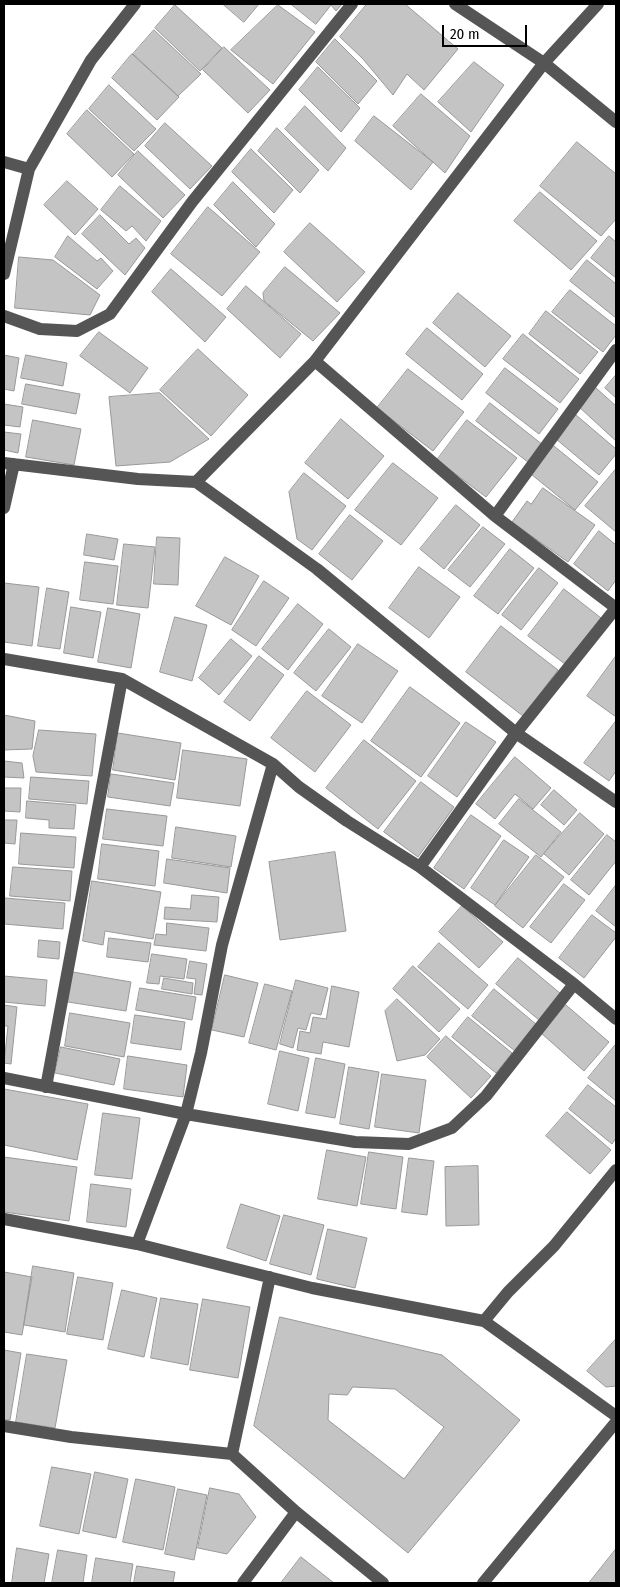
<!DOCTYPE html>
<html>
<head>
<meta charset="utf-8">
<style>
  body { margin:0 }
  #map { position:relative; width:620px; height:1587px; overflow:hidden; background:#fff; font-family:"Fira Sans Condensed",sans-serif }
  canvas { display:block }
  .frame { position:absolute; inset:0; border:5px solid #000; pointer-events:none }
  .scale { position:absolute; left:442px; top:25px; width:85px; height:22px; box-sizing:border-box; border:2px solid #000; border-top:0; padding-left:6px; font-size:15px; line-height:18px; white-space:nowrap; color:#000; -webkit-text-stroke:4px #fff; paint-order:stroke }
</style>
</head>
<body>
<div id="map">
<canvas width="620" height="1587"></canvas>
<div class="frame"></div>
<div class="scale">20 m</div>
</div>
<script>
const context = document.querySelector('canvas').getContext('2d');
context.lineJoin = 'round';
function fillPath(path, color) {
  context.fillStyle = color;
  context.fill(path, 'evenodd');
}
function trace(path, color, width, dash) {
  context.strokeStyle = color;
  context.lineWidth = width;
  context.lineCap = dash ? 'butt' : 'round';
  context.setLineDash(dash || []);
  context.stroke(path);
}
const building = new Path2D(`
  M223,4H259L244,22Z
  M291,4H342L336,11L331,5L316,24Z
  M367,4H405L458,49L424,90L407,74L393,95L363,59L340,37Z
  M175,5L222,48L200,71L155,28Z
  M278,5L315,32L273,84L231,50Z
  M154,30L201,74L178,96L133,54Z
  M335,39L377,81L358,104L316,62Z
  M224,47L270,90L248,113L203,70Z
  M132,54L179,97L157,120L112,78Z
  M474,62L504,85L471,132L438,102Z
  M318,67L360,108L341,132L299,90Z
  M109,85L156,129L134,151L89,109Z
  M421,94L470,136L445,173L393,126Z
  M305,106L346,148L328,171L285,129Z
  M87,110L134,154L112,177L67,134Z
  M374,116L433,162L411,190L355,141Z
  M165,123L212,166L190,189L145,146Z
  M277,128L319,170L300,193L258,151Z
  M577,142L616,174V219L601,236L540,186Z
  M251,149L293,190L274,213L232,172Z
  M138,151L185,195L163,218L118,175Z
  M67,181L98,209L75,235L44,205Z
  M233,182L275,224L256,247L214,205Z
  M120,186L161,221L146,241L132,226L126,231L101,210Z
  M540,192L597,241L571,270L514,221Z
  M208,207L260,252L222,296L171,254Z
  M100,215L129,244L136,238L145,248L125,275L82,234Z
  M310,223L365,272L337,302L284,252Z
  M68,236L97,261L101,258L113,271L97,289L55,257Z
  M609,236L616,242V278L591,258Z
  M19,257L53,260L100,295L90,315L15,308Z
  M587,260L616,284V318L570,281Z
  M285,267L340,313L313,341L264,301L263,293Z
  M171,269L226,317L205,342L152,292Z
  M246,286L301,334L280,358L227,309Z
  M570,290L616,326V335L603,352L552,312Z
  M458,293L511,336L485,367L433,323Z
  M546,311L598,352L580,374L529,334Z
  M427,328L483,374L462,400L406,354Z
  M99,332L148,368L130,393L80,356Z
  M523,334L579,379L560,403L503,359Z
  M198,349L248,395L211,436L160,390Z
  M4,355L19,358L14,391L4,389Z
  M26,355L67,363L63,386L21,378Z
  M505,368L558,409L539,434L486,393Z
  M408,369L464,412L433,451L377,408Z
  M616,375V398L605,388Z
  M26,384L80,394L76,414L22,404Z
  M595,387L616,406V441L578,406Z
  M160,393L209,439L170,462L116,466L109,397Z
  M490,403L543,445L529,463L476,421Z
  M4,404L23,407L20,427L4,425Z
  M576,415L616,449V454L599,475L556,439Z
  M341,419L384,456L348,499L305,463Z
  M33,420L81,429L74,465L26,457Z
  M467,420L517,458L486,497L437,460Z
  M4,432L21,434L18,453L4,450Z
  M554,446L598,482L575,510L531,474Z
  M393,463L438,498L401,545L355,510Z
  M616,469V532L585,506Z
  M304,473L346,506L312,550L297,539L289,492Z
  M543,488L595,525L568,562L512,522L527,501L531,504Z
  M456,505L480,525L444,569L420,549Z
  M350,515L383,541L352,580L319,554Z
  M483,527L505,544L470,587L448,570Z
  M599,531L616,545V580L608,591L574,564Z
  M87,534L118,539L114,560L84,555Z
  M157,537L180,538L178,585L154,584Z
  M124,544L155,547L148,608L117,605Z
  M510,549L534,568L498,614L474,596Z
  M225,557L259,576L231,625L196,606Z
  M85,562L118,566L113,604L80,600Z
  M419,567L460,597L429,638L389,608Z
  M539,568L558,583L521,630L502,615Z
  M264,581L289,598L256,646L232,630Z
  M4,583L39,587L32,646L4,642Z
  M47,588L69,592L60,649L38,646Z
  M564,589L601,618L565,664L528,636Z
  M298,604L323,624L288,670L262,649Z
  M71,607L101,612L93,658L64,653Z
  M108,608L140,614L131,668L98,662Z
  M175,617L207,625L192,681L160,672Z
  M501,626L558,670L523,716L466,672Z
  M329,629L351,647L316,691L294,673Z
  M231,639L252,656L219,695L199,678Z
  M358,644L398,671L362,723L322,696Z
  M259,656L284,675L250,721L224,702Z
  M616,656V717L587,696Z
  M410,687L460,723L421,777L371,741Z
  M307,691L351,725L315,772L271,738Z
  M4,715L35,721L32,749L4,750Z
  M616,721V771L609,781L584,763Z
  M466,722L496,742L457,797L428,776Z
  M39,730L96,734L92,776L36,772L33,756Z
  M118,733L181,743L175,780L113,770Z
  M364,740L416,781L378,829L326,788Z
  M183,750L247,759L240,806L177,798Z
  M515,757L551,788L533,809L515,794L495,819L476,804Z
  M4,761L22,763L24,778L4,777Z
  M111,774L174,783L170,806L108,797Z
  M31,777L89,781L87,804L29,799Z
  M421,782L454,807L418,857L384,832Z
  M4,788H21L20,812L4,811Z
  M554,790L577,810L564,825L541,805Z
  M519,799L561,832L541,857L499,824Z
  M27,801L76,805L74,829L49,828V820L26,818Z
  M107,809L167,816L163,846L103,839Z
  M580,813L604,834L569,875L544,854Z
  M471,815L501,836L464,889L434,868Z
  M4,820H17L15,844L4,843Z
  M176,827L236,836L231,867L172,858Z
  M21,833L76,837L74,868L19,864Z
  M607,835L616,842V861L589,895L571,880Z
  M504,840L529,857L495,905L471,888Z
  M102,844L159,851L155,886L98,879Z
  M335,852L346,931L280,940L269,862Z
  M536,855L564,877L523,928L495,906Z
  M167,859L230,868L227,893L164,883Z
  M13,867L72,871L70,901L10,896Z
  M92,881L161,892L153,939L105,931L103,945L83,941Z
  M564,884L585,900L551,943L530,927Z
  M616,885V927L596,911Z
  M192,895L219,897L217,922L164,919L165,907L190,909Z
  M5,898L65,903L63,929L4,924Z
  M462,906L503,942L479,968L439,932Z
  M592,915L616,933V937L584,978L559,958Z
  M167,923L209,928L206,951L154,945L156,934L166,935Z
  M109,938L151,943L148,962L107,957Z
  M39,940L60,942L59,959L38,957Z
  M439,943L488,985L468,1009L418,967Z
  M152,954L187,959L184,979L160,976L159,984L147,983Z
  M518,958L561,994L539,1020L496,984Z
  M190,961L207,964L202,995L194,994L196,979L187,978Z
  M413,966L460,1009L439,1032L393,989Z
  M73,972L131,982L126,1011L68,1002Z
  M225,975L258,983L244,1037L212,1030Z
  M4,976L47,980L45,1006L4,1002Z
  M164,978L193,983L192,994L162,989Z
  M296,980L328,988L321,1015L311,1013L306,1030L298,1028L293,1048L280,1044Z
  M265,984L292,991L276,1050L249,1043Z
  M332,986L359,992L349,1047L323,1042L321,1054L297,1050L300,1031L310,1033L313,1017L326,1019Z
  M140,988L196,997L192,1020L136,1010Z
  M494,989L537,1025L515,1051L472,1016Z
  M397,999L440,1039L425,1055L397,1061L385,1011Z
  M4,1005L17,1007L11,1064L4,1063L8,1026H4Z
  M566,1005L609,1042L584,1071L541,1033Z
  M70,1013L130,1023L124,1057L65,1046Z
  M135,1015L185,1022L181,1050L131,1043Z
  M468,1017L512,1053L496,1073L452,1037Z
  M446,1036L491,1076L471,1098L427,1057Z
  M616,1044V1101L588,1078Z
  M61,1047L120,1059L114,1085L55,1073Z
  M280,1051L309,1058L298,1111L268,1104Z
  M128,1056L187,1065L183,1097L124,1089Z
  M316,1058L345,1064L335,1118L306,1113Z
  M349,1067L379,1072L369,1129L340,1124Z
  M382,1074L426,1080L419,1133L375,1127Z
  M588,1085L616,1107V1138L612,1144L569,1109Z
  M4,1089L88,1104L77,1160L4,1145Z
  M567,1112L611,1150L590,1174L546,1136Z
  M103,1113L140,1118L132,1179L95,1175Z
  M327,1150L366,1157L357,1206L318,1199Z
  M369,1152L403,1157L396,1209L361,1204Z
  M4,1157L77,1167L69,1221L4,1212Z
  M409,1158L434,1161L427,1215L402,1212Z
  M478,1166L479,1225L446,1226L445,1167Z
  M91,1184L131,1189L126,1227L87,1222Z
  M241,1204L280,1216L266,1261L227,1248Z
  M284,1215L324,1225L311,1275L270,1264Z
  M328,1229L367,1238L355,1288L317,1279Z
  M33,1266L74,1273L65,1332L24,1325Z
  M4,1272L32,1277L22,1335L4,1332Z
  M78,1277L113,1283L103,1340L67,1334Z
  M122,1290L157,1298L144,1357L108,1349Z
  M161,1298L198,1304L188,1365L151,1358Z
  M203,1299L250,1307L238,1378L190,1370Z
  M280,1317L442,1355L520,1420L408,1553L254,1426ZM353,1387L395,1389L444,1427L404,1479L328,1420L329,1394L347,1395Z
  M616,1339V1386L606,1387L587,1371Z
  M4,1350L21,1353L10,1420H4Z
  M27,1354L67,1360L55,1428L16,1422Z
  M52,1467L91,1474L79,1534L40,1526Z
  M95,1472L128,1479L116,1538L83,1531Z
  M136,1479L175,1487L163,1550L123,1542Z
  M210,1488L239,1494L256,1517L227,1554L198,1548Z
  M178,1489L207,1495L194,1560L165,1554Z
  M17,1548L49,1554L44,1583H12Z
  M616,1549V1583H589Z
  M58,1550L87,1555L83,1583H52Z
  M301,1557L334,1583H281Z
  M96,1558L133,1564L130,1583H92Z
  M137,1566L175,1572L173,1583H134Z`);
fillPath(building, '#c4c4c4');
trace(building, '#999', 1);
trace(new Path2D(`
  M455,4L544,63L616,122
  M4,162L29,169
  M4,274L29,169L91,60L135,4
  M4,316L40,329L77,331L110,314L192,202L352,4
  M315,361L495,516L616,608
  M4,463L138,479L196,482L317,569L516,733L616,802
  M196,482L315,361L544,63L598,4
  M4,508L14,464
  M495,516L616,350
  M4,659L122,679L273,764L299,787L347,821L420,867L574,984L616,1019
  M420,867L516,733L616,608
  M4,1078L186,1114L355,1142L409,1144L452,1128L486,1096L574,984
  M46,1087L122,679
  M4,1219L137,1244L312,1288L484,1321L616,1416
  M137,1244L186,1114L201,1053L222,945L273,764
  M484,1321L508,1292L554,1246L616,1170
  M4,1426L71,1437L232,1454L296,1512L383,1583
  M232,1454L270,1277
  M243,1583L296,1512
  M483,1583L616,1422`), '#555', 12);
</script>
</body>
</html>
